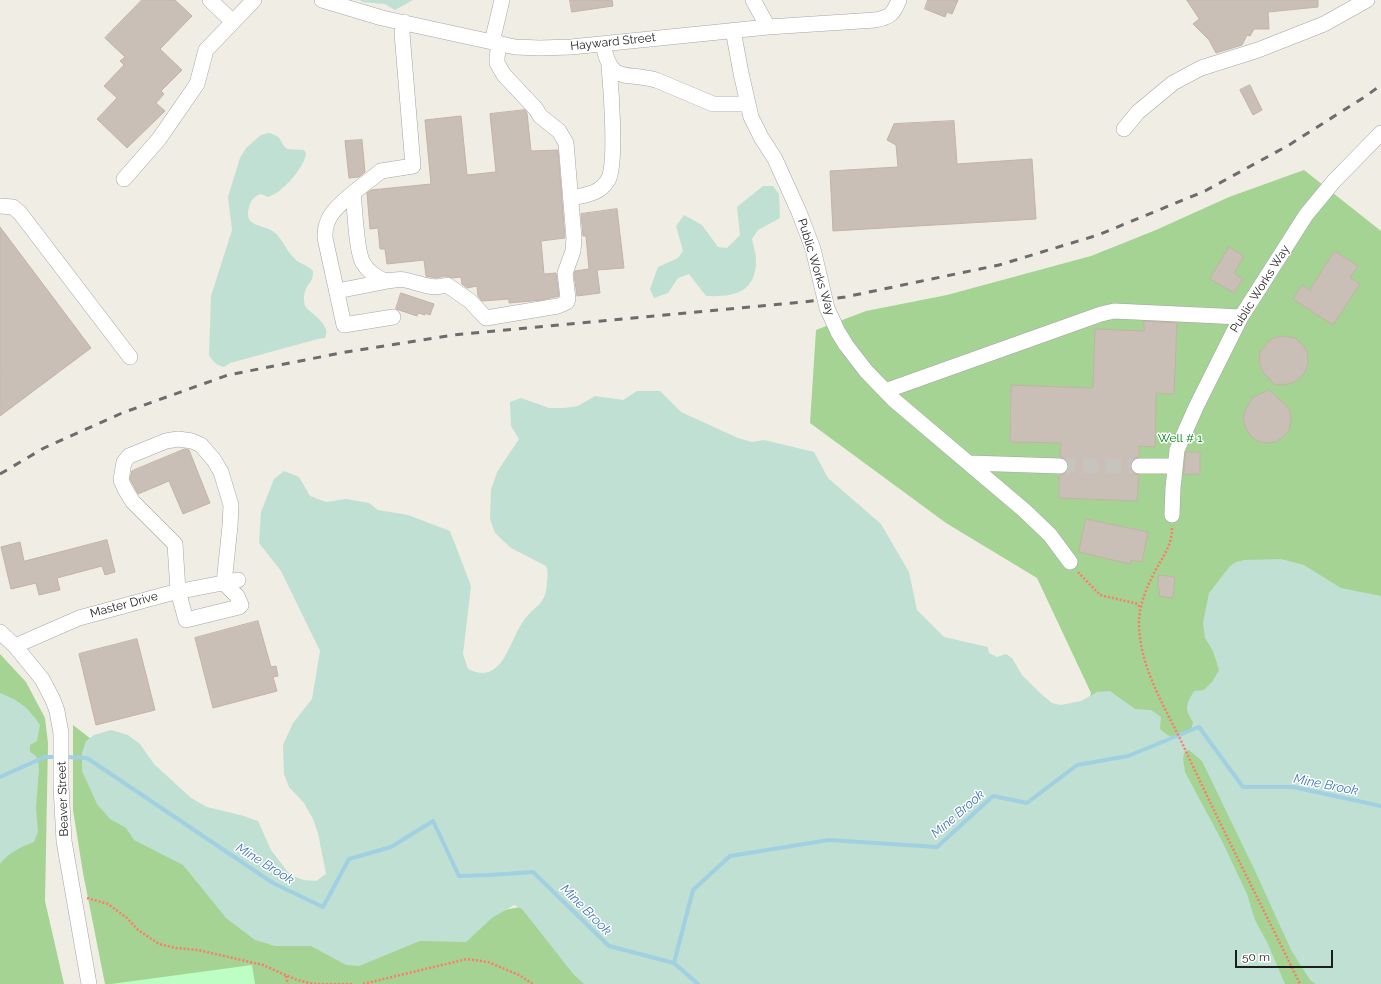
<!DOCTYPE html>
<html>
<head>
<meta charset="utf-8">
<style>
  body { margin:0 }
  #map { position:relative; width:1381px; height:984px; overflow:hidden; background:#f0ede4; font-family:Raleway,sans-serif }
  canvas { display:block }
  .scale { position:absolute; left:1235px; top:950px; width:98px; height:18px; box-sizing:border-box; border:2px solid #1e1e1e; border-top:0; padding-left:5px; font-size:12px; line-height:14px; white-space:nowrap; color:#1e1e1e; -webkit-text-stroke:3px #fff; paint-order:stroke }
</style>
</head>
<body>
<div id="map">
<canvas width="1381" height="984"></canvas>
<div class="scale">50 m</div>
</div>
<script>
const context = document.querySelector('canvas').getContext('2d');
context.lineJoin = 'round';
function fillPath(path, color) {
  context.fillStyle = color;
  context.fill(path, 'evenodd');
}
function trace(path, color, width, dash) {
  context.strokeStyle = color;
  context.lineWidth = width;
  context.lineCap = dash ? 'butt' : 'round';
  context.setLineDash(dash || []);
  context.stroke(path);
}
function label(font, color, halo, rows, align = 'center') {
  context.font = font + ' Raleway,sans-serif';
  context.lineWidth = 3;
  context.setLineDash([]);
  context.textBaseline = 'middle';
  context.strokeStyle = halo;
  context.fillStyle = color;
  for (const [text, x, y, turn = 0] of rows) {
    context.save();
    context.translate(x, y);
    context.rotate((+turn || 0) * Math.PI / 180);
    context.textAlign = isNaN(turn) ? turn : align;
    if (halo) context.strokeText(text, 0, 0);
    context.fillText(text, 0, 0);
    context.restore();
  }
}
fillPath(new Path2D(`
  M1304,170L1381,231V984H1006L1018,928L1091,693L1037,578L946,523L810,423L816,330L866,311L947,295L1091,256L1156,230L1229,197Z
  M0,654L26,682L45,718L48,743L45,901L64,984H0Z
  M73,725L156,789L283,904L493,912L575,897L695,984H105L83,873L73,810Z`), '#a4d394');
fillPath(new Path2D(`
  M360,0H413L395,10L385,4L362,2Z
  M269,133C284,137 278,141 287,149L304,150L306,153C305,167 282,193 268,197L261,194C254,196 251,200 249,207C243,228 264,224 274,232C282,238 287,252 295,259C300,264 308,265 313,271C313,283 309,281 306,289C303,295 304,301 305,306C312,315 332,325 325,338L318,339L230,363L224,367C217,365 213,362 209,355L211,296L232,230L228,197L240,158L246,148L261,135Z
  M763,186H773L779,194L780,218L758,230L752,239C753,245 756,253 756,260C756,293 734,297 706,296L689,274L678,278L668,293L654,298L650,289L658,267L678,258L683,251L676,226L684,215L702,225L718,247L727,248L740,235L737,207Z
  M637,391H660L681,412L738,438L752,442L764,440L814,452L828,478L881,524L909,572L917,610L944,637L988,647L989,653L997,657L1006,654L1012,658L1022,675L1041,694L1052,703L1061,705L1081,701L1097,692L1110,691L1135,709L1151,710L1161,717L1160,729C1173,741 1177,738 1191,730L1193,722C1184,708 1186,705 1194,691L1204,690L1212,682L1219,670L1213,651L1205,638L1203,623L1209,593L1230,566L1236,562L1244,560L1281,559L1304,565L1341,588L1381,596V984H1316L1310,980L1291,950L1256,873L1202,761L1189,750L1185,751L1183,758L1185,772L1222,841L1247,894L1255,920L1268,944L1285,984H584L574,975L522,909L514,905L492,918L466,942L420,941L359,966L346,965L311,946H275L255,940L226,918L183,865L134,840L126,828L110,819L97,804L82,771V753L86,741L94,735L111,730L128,735L140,744L154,764L191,798L207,807L244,816L258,821L271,850L290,875L304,880L316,881L326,874L318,833L313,819L304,803L289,787L284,774L283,745L293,723L312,699L320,651L281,571L259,543L261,512L274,479L284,471L299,477L310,496L326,502L346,499L369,503L378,510L408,515L450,531L471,586L463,654L468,669C503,687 509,640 524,620C537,603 546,606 547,581C548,576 548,571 546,566L511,548L495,533L490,519L491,490L497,472L519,439L511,426L510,402L521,398L549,408H564L578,406L595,396L623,400Z
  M0,693C20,701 28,707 40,725L37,741L30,745V752L35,755L38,759L39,770L36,807L38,832L34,842C21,847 9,852 0,864Z`), '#bfe0d2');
fillPath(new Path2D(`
  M252,965L255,984H111Z`), '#bdfec4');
trace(new Path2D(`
  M65,757L87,758L273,883L323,907L349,859L391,847L433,821L459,876L490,875L533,872L609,946L674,963L693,890L730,856L829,840L937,847L993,796L1027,803L1077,765L1128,756L1199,727L1243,787H1293L1381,806
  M0,777L45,757H58
  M674,963L698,984`), '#a0d0e2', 4);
const building = new Path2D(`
  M142,0H175L192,16L160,49L182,70L161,91L164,94L156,103L165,111L127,148L97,119L117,98L104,86L124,65L120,61L125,57L105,38Z
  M570,0H612L613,6L572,12Z
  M928,0H958L952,14L947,12L945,17L925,9Z
  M1187,0H1318V7L1268,12L1269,29H1254L1250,36L1247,35L1242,45L1216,53L1209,40L1193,24L1199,19Z
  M1250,85L1262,110L1253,115L1240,90Z
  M525,110L527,113L531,151L558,150L565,238L541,241L544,274L556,273L559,296L542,300L509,303V299L482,301L478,296L477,286L467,288L462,284L461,277L452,278L445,276L436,278L426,276L424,260L387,264L385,249H380L378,228L370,229L367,193L371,190L431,184L425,120L461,116L467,175L496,172L490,114Z
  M954,121L957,164L1032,159L1036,219L833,231L830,171L898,167L896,145L887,140L894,124Z
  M362,140L365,172L359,177L349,178L345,141Z
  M617,209L624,268L597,270L600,293L577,296L574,274L575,271L589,269L586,236H583L581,214Z
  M0,227L91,348L0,416Z
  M1229,247L1244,256L1234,273L1243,279L1234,293L1210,279Z
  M1335,251L1358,266L1350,278L1360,284L1333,325L1293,299L1302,285L1309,290Z
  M401,293L434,304L430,315L425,313V315L418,313L417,316L396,309Z
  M1144,321L1177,323L1174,394L1156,393L1155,447L1139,446V457L1134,458L1131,462L1130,466L1131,471L1134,474L1139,475L1137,501L1059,498V475L1064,474L1067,471L1069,466L1068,462L1065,459L1060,457L1061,443L1010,442L1011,385L1093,388L1095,329L1144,331Z
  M1283,336L1295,338L1302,344L1307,351L1308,363L1305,372L1298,380L1289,384L1275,385L1263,372L1259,361L1260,352L1271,339Z
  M1269,390L1287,406L1290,411L1291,420L1289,430L1283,437L1275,442L1265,443L1257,441L1250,435L1245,427L1243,418L1246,409L1252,398Z
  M185,449L189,450L210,503L183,514L169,481L138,494L130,479L132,471Z
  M1186,452H1200V474H1184Z
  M1086,519L1148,532L1142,562L1131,560L1130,564L1079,552Z
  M107,540L115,572L105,575L102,566L57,578L60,590L39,595L36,583L11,589L1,547L20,542L24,561Z
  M1159,575L1175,577L1173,598L1159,596L1160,589L1158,588Z
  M258,621L271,667L276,666L278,676L273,677L277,691L213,708L195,638Z
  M137,639L155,710L96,725L79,654Z`);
fillPath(building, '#c9bfb6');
trace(building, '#c3b3a5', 1);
trace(new Path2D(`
  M1060,466H1139`), '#c6c4bc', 15, [15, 8]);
const minor = new Path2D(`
  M210,0L233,22
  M322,0L382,18L515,47L540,48L571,47L768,27L875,20C891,17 893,14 899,0
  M753,0L768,27
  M404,22L402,33L413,166L381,171L353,193C355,208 356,251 363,263C367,270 376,278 384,280C391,282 398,278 405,280C420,283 432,290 447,285L470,301L486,318L558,306L567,302L568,299L565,273L573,251L574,238L566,143L559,131L540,116L536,109L504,75L497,63V58L499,43
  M733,30L741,73L751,117L761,137L775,159L799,212L813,249L827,308L838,332L846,345L866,371L894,400L1025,511L1050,535L1070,562
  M492,42L502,0
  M603,44C611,85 624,71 656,80L713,104H747
  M1124,129L1138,112L1173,83L1201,68L1258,50L1324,24L1367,0
  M124,179L159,139L197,84L206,50L254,0
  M353,193C338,206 324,216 325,238L344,325L393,317
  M571,198C585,195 600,194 608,180C617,165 611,87 609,66
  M0,206L13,207L20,213L130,357
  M337,291L388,281
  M885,391L1101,314L1114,311L1241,317
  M178,439L192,441L201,445L214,460L221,472L231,505L230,526L224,583L237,596L241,605L239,607L186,620L178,591L175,544L133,502L125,489L121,480L124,462L129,456L166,441Z
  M970,463L1060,466
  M1139,466H1175
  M1172,515L1173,488L1177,450L1196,407L1241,317L1306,215L1334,181L1381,133
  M0,632L15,646L42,679L53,700L57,711L61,733V786L64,841L89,984
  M15,646L79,618L171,593L238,580`);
trace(minor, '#a5a5a5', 16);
trace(new Path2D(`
  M1172,528C1172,547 1161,559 1153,575C1145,591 1138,609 1139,627C1141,670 1165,707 1183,745C1220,825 1261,904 1300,984
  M1078,572L1100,595L1134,603L1138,604L1140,608
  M87,898L108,904L127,918L138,930L159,944L176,948L198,950L263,965L297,980L314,984H353
  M286,976L288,984
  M363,984L467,959L488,962L519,975L533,984`), '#ff7c66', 2.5, [2, 2]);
trace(minor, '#fff', 15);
trace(new Path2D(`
  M0,474L44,448L122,413L228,375L346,352L453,335L804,302L845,297L999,265L1098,235L1205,191L1289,145L1366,96L1381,85`), '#6c6c6c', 3, [8, 8]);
label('12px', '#1e1e1e', '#fff', [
  ["Hayward Street",613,42,-6],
  ["Public Works Way",816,267,73],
  ["Public Works Way",1260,289,-58],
  ["Master Drive",124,605,-15],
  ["Beaver Street",63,799,-92]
]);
label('12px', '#018812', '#fff', [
  ["Well # 1",1180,438]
]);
label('italic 13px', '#4278b7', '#fff', [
  ["Mine Brook",1326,785,11],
  ["Mine Brook",958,814,-41],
  ["Mine Brook",265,864,32],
  ["Mine Brook",586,910,45]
]);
</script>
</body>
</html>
